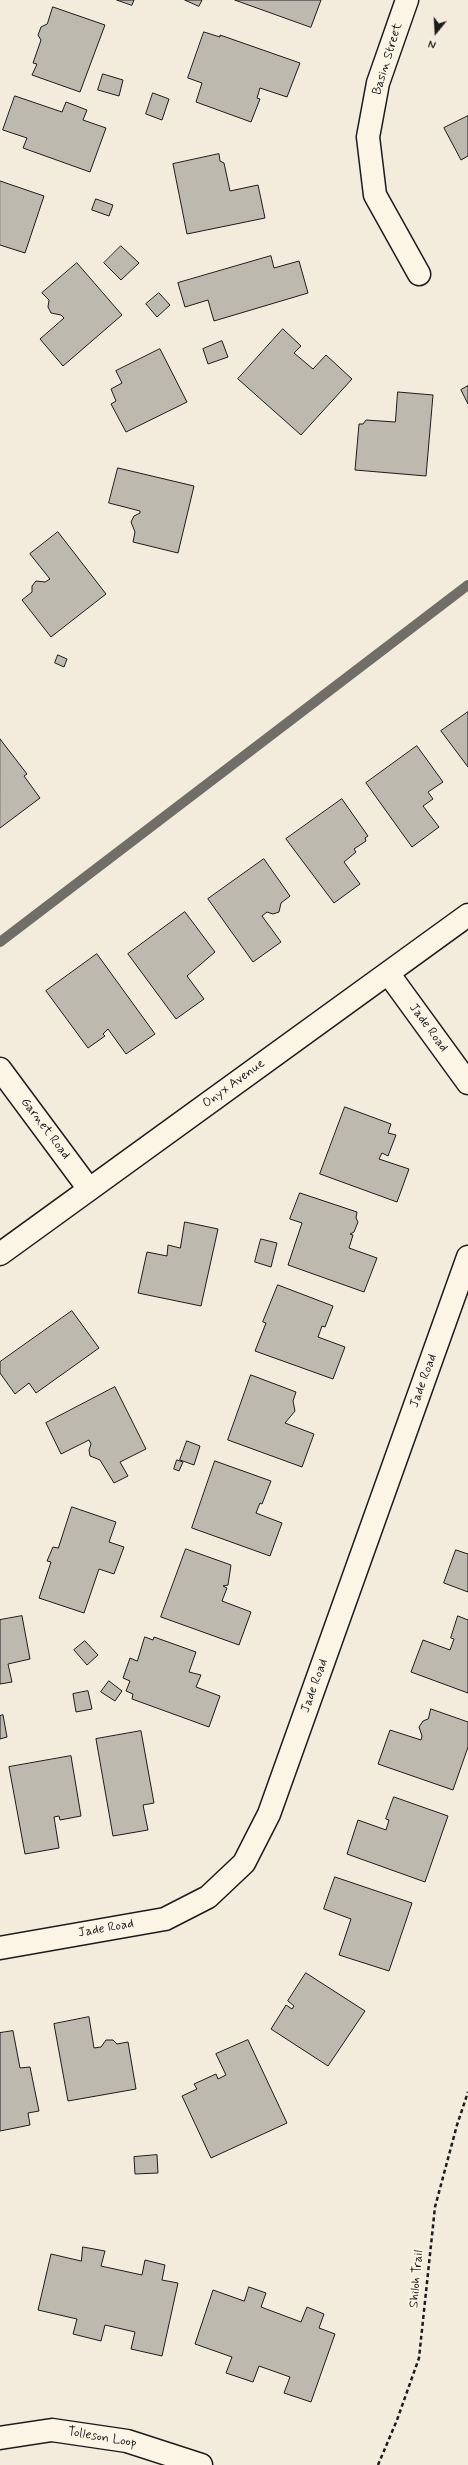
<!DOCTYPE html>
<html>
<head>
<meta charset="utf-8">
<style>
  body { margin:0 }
  #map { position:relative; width:468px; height:2465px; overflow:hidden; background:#f3ecdd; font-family:Mynerve,sans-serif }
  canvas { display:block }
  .north { position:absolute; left:416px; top:12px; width:40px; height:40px; -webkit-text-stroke:3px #fcf5e5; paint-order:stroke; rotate:198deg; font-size:11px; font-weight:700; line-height:16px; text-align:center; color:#1c1c1c }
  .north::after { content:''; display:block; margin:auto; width:14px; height:18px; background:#1c1c1c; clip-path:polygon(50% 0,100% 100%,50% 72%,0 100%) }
</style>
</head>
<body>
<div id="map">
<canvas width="468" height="2465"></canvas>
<div class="north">N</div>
</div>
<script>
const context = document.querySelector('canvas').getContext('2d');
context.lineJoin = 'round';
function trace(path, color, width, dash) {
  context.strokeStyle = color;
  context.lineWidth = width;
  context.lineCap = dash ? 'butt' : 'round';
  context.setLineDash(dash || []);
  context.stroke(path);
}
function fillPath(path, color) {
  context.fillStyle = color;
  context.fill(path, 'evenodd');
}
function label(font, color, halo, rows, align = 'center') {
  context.font = font + ' Mynerve,sans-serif';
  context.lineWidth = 3.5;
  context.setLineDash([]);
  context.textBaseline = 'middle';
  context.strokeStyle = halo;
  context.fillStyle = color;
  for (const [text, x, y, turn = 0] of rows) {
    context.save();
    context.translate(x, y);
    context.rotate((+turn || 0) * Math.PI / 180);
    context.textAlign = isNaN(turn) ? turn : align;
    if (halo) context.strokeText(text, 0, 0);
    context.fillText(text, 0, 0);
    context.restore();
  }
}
trace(new Path2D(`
  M0,942L468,585`), '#716e68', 10);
const building = new Path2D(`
  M117,0H134L132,5Z
  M185,0H202L199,6Z
  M235,0H321L311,27Z
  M53,7L105,25L80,92L32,75L37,64L33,63L41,40L38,35L41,27L47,24Z
  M204,32L220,37V35L300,63L287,97L260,88L257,98L260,99L251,122L196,102L202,83L188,78Z
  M103,74L123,80L119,96L98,90Z
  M153,93L169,99L162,120L146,114Z
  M15,96L62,112L66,102L87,110L83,120L106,128L90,172L23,148L27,138L3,130Z
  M468,116V156L461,160L444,128Z
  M219,154L220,161L224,163L230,191L258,185L265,218L187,234L173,164Z
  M0,181L44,196L25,253L0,245Z
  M96,199L113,205L109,216L92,210Z
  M121,246L139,263L121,280L104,263Z
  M271,256L274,268L299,261L308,293L214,321L208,300L185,307L178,283Z
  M77,263L122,315L63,366L40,339L64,318L61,315L51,313L48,307L49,300L42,293Z
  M159,293L170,305L157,317L146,304Z
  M283,329L301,346L294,353L313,369L326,355L352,379L301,435L238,379Z
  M222,341L228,357L208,364L203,349Z
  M160,349L187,402L126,432L111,404L116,401L111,389L122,383L116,371Z
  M468,386V404L461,390Z
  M398,392L433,395L426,476L355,470L359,424H363L366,420L395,422Z
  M118,468L194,486L178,553L133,542L135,532L131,522L134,516L140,513V511L109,503Z
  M58,532L106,594L51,637L22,600L32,592V586L36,581L45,582L50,579L30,554Z
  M58,655L67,659L64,667L55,663Z
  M468,712V767L441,731Z
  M0,739L27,774L24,776L40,798L0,828Z
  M417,746L443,782L428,792L433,799L423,806L439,827L412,847L366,783Z
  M342,799L368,836L365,838L366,841L354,849L356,852L344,862L360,884L334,903L286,839Z
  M264,859L290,896L281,903L279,912L273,914L267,912L262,916L281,942L253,962L208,899Z
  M185,912L215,952L187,976L204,999L176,1019L128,954Z
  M97,954L155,1034L126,1054L108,1029L103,1034L105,1036L88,1048L46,991Z
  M345,1107L391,1124L388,1133L396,1135L388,1156L382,1153L379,1159L409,1169L397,1202L320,1174Z
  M300,1193L357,1212L356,1218L358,1222L354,1232L350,1234L353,1235L349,1248L377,1258L364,1292L288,1265L302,1223L290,1219Z
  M185,1222L218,1229L201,1306L138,1293L147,1252L167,1256L168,1245L180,1248Z
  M261,1239L277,1243L271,1267L255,1262Z
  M278,1285L333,1306L325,1327L322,1326L318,1337L345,1347L333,1379L255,1351L266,1323L263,1322Z
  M72,1311L99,1348L36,1393L29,1383L15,1394L0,1373V1362Z
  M251,1375L296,1392L293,1401L295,1411L285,1423L314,1434L302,1467L228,1440Z
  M115,1387L146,1449L120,1462L128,1476L114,1483L100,1460L90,1456L89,1450L91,1444L89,1440L61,1454L46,1423Z
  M187,1441L200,1446L194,1465L180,1460Z
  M177,1460L183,1462L179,1471L174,1469Z
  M215,1461L271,1481L262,1504L260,1503L256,1513L282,1523L270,1556L192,1528Z
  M72,1507L116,1522L109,1542L124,1547L114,1574L99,1569L84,1613L39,1598L51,1562L47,1561L53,1547L58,1548Z
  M186,1549L231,1565L228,1585L223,1586L227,1588L222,1601L251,1612L239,1645L161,1617Z
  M456,1550L468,1554V1592L444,1583Z
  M22,1616L30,1659L8,1664L12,1682L0,1684V1620Z
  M458,1616L468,1620V1693L411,1672L423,1640L450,1650L454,1639L451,1638Z
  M145,1637L153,1640L154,1637L196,1652L189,1672L201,1675L196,1687L220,1696L209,1727L132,1699L133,1694L126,1691L130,1681L123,1678L130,1658L137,1661Z
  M85,1641L98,1655L87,1665L74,1650Z
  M109,1681L122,1691L115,1701L101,1692Z
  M88,1691L92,1709L76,1712L73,1694Z
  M431,1709L468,1722V1747L453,1790L378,1764L390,1730L421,1740L422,1736L419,1727L423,1721L428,1719Z
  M3,1715L7,1737L0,1739V1716Z
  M141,1731L154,1803L143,1805L148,1830L113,1836L96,1739Z
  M71,1756L81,1816L60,1820L59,1816L54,1817L59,1848L25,1854L9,1767Z
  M394,1797L448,1816L425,1882L347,1854L358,1820L386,1830L389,1820L386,1819Z
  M335,1877L412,1903L389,1971L339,1955L351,1919L324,1909Z
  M306,1973L365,2011L328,2066L271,2029L286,2005L292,2009L294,2006L288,2001Z
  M89,2017L94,2048L101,2047L106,2040H113L117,2044L128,2042L136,2089L68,2101L54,2024Z
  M13,2031L20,2068L30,2067L39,2111L28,2113L30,2125L0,2131V2033Z
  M248,2040L287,2123L211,2158L182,2096L197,2089L194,2084L216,2074L218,2079L226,2075L216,2054Z
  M157,2155L158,2173L135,2174L134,2157Z
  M83,2247L105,2251L101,2266L142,2275L145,2260L165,2265L162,2280L178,2283L162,2356L131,2349L135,2332L105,2325L101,2341L73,2334L77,2319L38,2310L51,2254L81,2261Z
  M249,2287L266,2293L261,2307L301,2322L307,2307L324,2314L319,2328L335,2334L311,2402L284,2393L290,2377L259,2366L253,2382L226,2373L232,2357L195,2344L213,2290L244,2301Z`);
fillPath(building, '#beb9ae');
trace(building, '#1c1c1c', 1);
const minor = new Path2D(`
  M407,0L378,83L368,137L375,195L419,274
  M388,973L468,1083
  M0,1069L89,1189
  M0,1254L468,915
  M0,1948L165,1919L208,1897L244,1863L269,1814L468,1257
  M0,2438L52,2430L127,2441L201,2465`);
trace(minor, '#1c1c1c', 25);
trace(new Path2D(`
  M378,2465L397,2420L419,2358L435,2207L457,2125L468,2092`), '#1c1c1c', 2.5, [4, 3]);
trace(minor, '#fcf5e5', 22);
label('13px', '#1c1c1c', '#fcf5e5', [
  ["Basin Street",388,59,-73],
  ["Jade Road",428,1028,54],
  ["Onyx Avenue",234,1084,-36],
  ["Garnet Road",45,1129,53],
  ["Jade Road",424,1381,-70],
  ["Jade Road",315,1686,-70],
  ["Jade Road",106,1929,-10],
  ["Shiloh Trail",417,2279,-85],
  ["Tolleson Loop",102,2438,10]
]);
</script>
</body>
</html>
